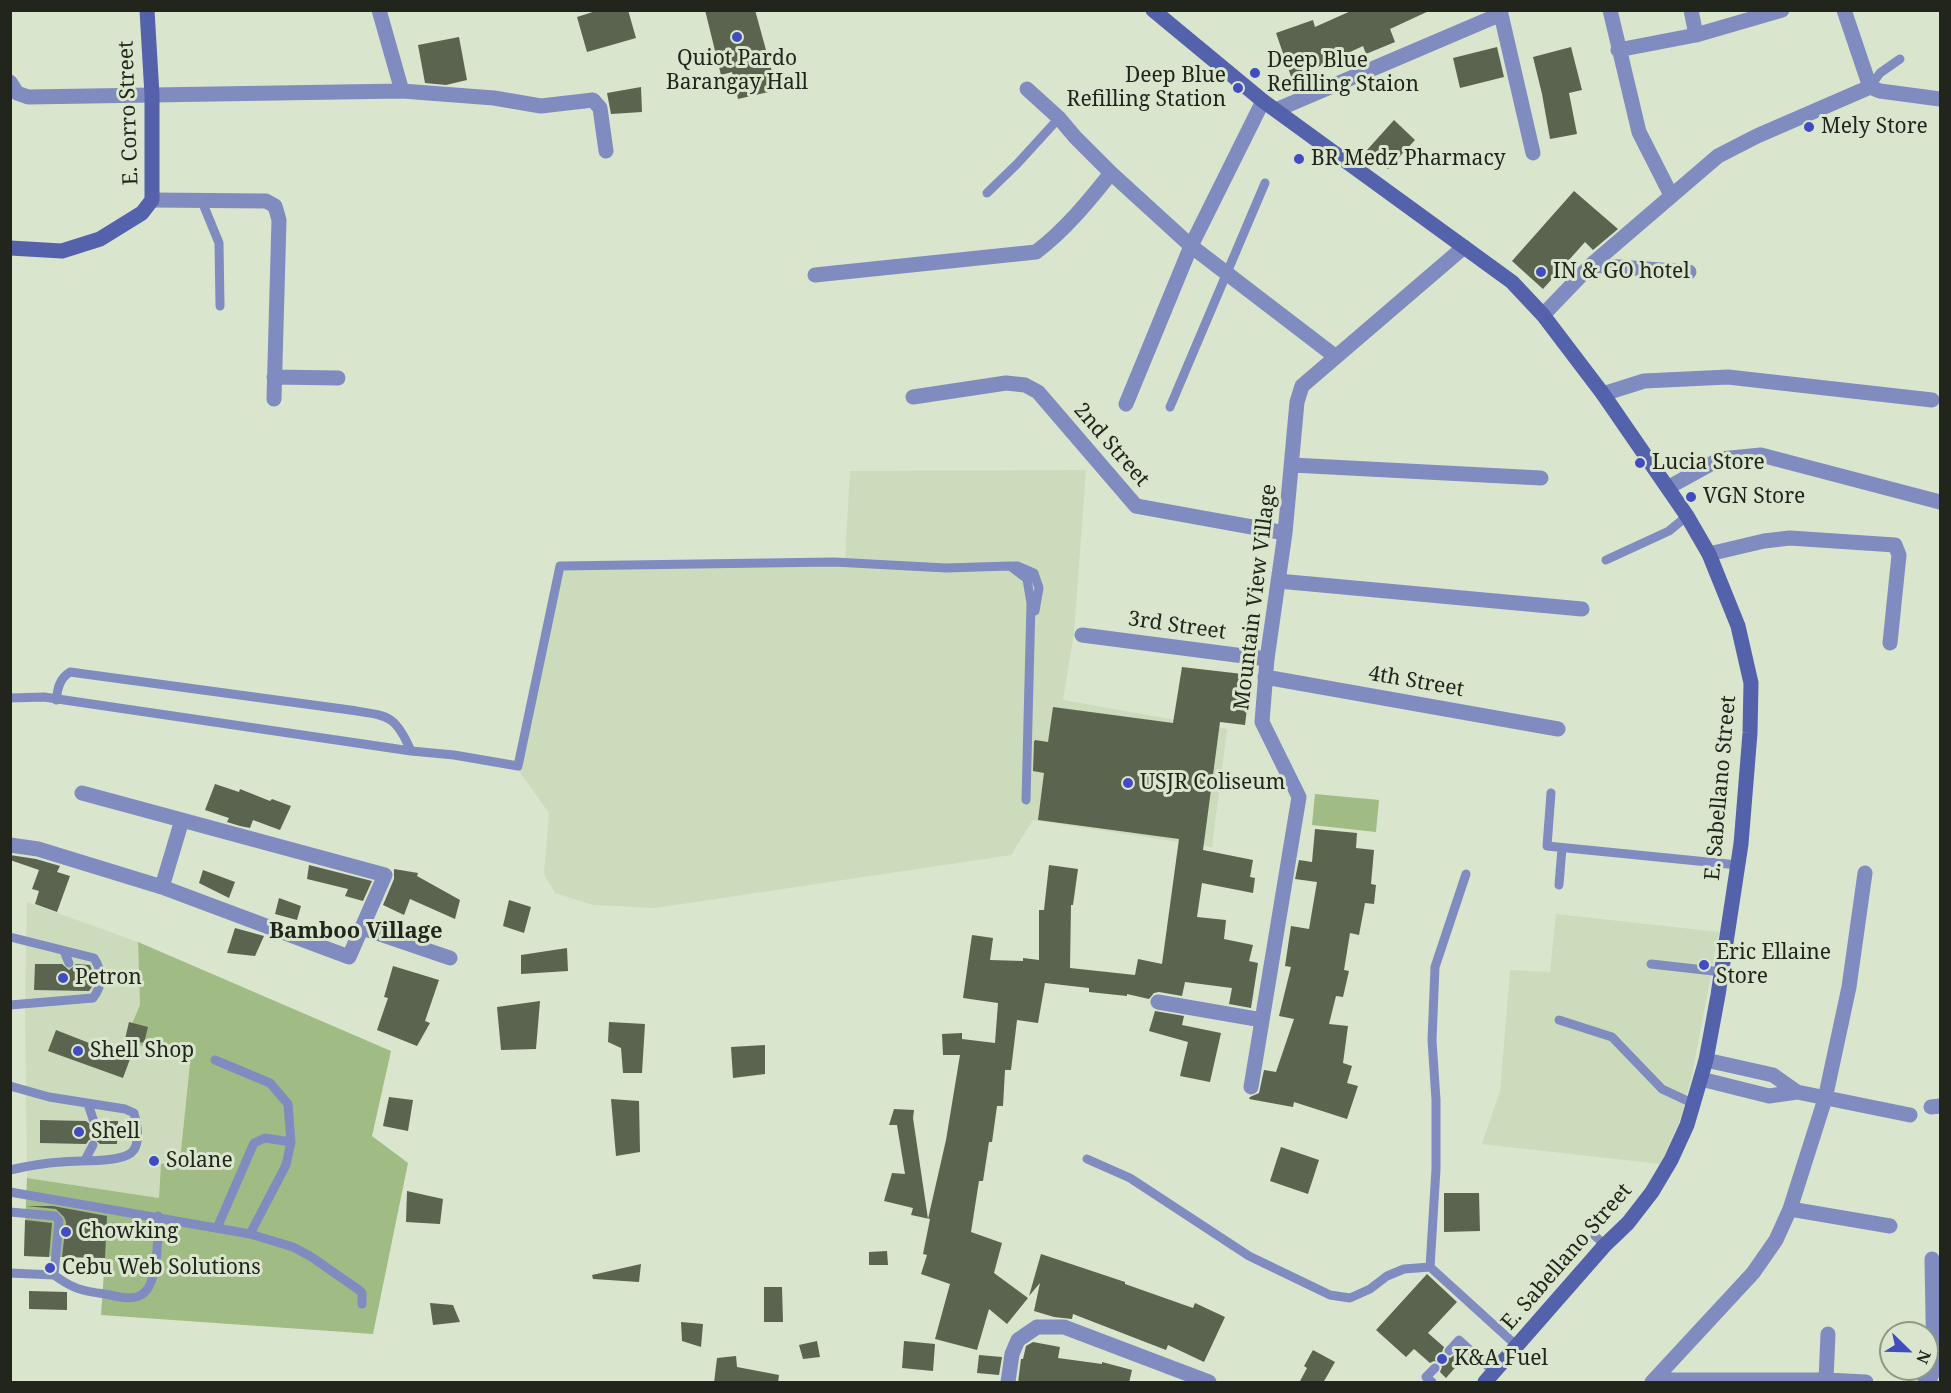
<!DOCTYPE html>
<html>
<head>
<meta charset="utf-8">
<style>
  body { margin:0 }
  #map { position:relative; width:1951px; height:1393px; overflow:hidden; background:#d9e5cd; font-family:"Noto Serif",serif }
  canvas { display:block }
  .frame { position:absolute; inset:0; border:12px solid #21251c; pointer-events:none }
  .north { position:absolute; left:1879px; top:1321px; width:60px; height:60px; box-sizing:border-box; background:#d9e5cd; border:2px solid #8f9886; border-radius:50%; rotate:113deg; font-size:16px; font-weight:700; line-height:24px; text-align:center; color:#21251c }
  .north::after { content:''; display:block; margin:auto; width:21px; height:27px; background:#414cc0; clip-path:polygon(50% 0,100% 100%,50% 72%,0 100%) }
</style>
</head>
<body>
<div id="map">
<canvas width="1951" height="1393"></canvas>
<div class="frame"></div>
<div class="north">N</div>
</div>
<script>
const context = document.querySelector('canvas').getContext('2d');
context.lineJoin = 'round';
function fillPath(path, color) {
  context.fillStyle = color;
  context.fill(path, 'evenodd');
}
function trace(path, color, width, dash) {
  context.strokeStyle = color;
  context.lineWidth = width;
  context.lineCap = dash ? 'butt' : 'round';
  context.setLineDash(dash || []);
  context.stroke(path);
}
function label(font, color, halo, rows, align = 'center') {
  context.font = font + ' "Noto Serif",serif';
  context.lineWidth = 6;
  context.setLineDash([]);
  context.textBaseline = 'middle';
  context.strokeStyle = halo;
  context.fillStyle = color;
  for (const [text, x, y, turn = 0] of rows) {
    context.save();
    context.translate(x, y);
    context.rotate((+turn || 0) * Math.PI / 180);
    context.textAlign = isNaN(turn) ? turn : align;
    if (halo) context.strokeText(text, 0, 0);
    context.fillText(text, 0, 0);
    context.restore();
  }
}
fillPath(new Path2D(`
  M1086,470L1074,633L1063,700L1227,729L1212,847L1033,820L1011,855L655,908L593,905L555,893L544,874L549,813L519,771L562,566L845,562L850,471Z
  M27,902L138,942L140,1005L125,1040L190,1063L180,1160L159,1198L27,1178L25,1005Z
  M1556,914L1719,932L1692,1075L1681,1117L1661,1164L1482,1144L1500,1091L1510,970L1550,972Z`), '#ccdbbc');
fillPath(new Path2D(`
  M1315,794L1379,800L1376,832L1312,825Z
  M138,942L391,1051L372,1136L408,1163L373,1334L101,1315L105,1258L24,1256L27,1178L159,1198L161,1164L180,1160L190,1063L125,1040L140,1005Z`), '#a1bb84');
fillPath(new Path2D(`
  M599,10H628L636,38L587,52L577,17Z
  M705,10H755L777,90L738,99L732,72L721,75Z
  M1353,10H1431L1390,29L1395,42L1366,54L1363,46L1309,71L1313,82L1295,88L1276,33L1313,20L1315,27Z
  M459,37L467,80L446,85L425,83L418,45Z
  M1497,47L1504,77L1460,88L1453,58Z
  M1571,47L1582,90L1569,93L1577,134L1550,139L1542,94L1533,57Z
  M641,87L642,112L611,114L607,93Z
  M1394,120L1415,140L1388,169L1367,150Z
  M1574,191L1618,229L1593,250L1585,242L1543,289L1512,261Z
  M1182,667L1251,675L1245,725L1220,722L1203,850L1253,860L1250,877L1255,878L1253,893L1202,883L1197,917L1226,920L1224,939L1253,945L1249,961L1258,963L1251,1008L1229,1004L1232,988L1185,982L1182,996L1159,992L1154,993L1149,999L1127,994V996L1089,992V988L1045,983L1038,1023L1017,1020L1011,1070H1005L1003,1106H997L992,1142H989L983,1181H979L971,1232L1002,1243L994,1273L1028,1298L1007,1324L989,1309L977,1350L935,1339L950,1284L921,1274L927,1255L923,1254L930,1219L911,1215L913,1208L884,1201L892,1173L905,1174L897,1125H889L894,1109L914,1110L913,1118L928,1219L946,1140L960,1055H943L942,1034L962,1033V1039L995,1043L998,1003L963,998L972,935L993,938L990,960L1023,961V958L1039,960V910H1044L1049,865L1078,869L1073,905H1071L1070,968L1135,975L1138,959L1162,964L1179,839L1038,820L1044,773L1033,771L1034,742L1035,740L1048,742L1053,707L1173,723Z
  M215,784L239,792L240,789L270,801L272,799L291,806L280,830L253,820L250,828L240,826L227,822L229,818L205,810Z
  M1315,829L1357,833L1356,848L1374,850L1371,884L1376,885L1374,904L1365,903L1359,935L1350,933L1344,970L1349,971L1343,997L1336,996L1329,1024L1348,1026L1343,1063L1352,1066L1347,1083L1358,1086L1347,1119L1294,1102L1293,1107L1249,1099L1250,1097L1259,1093L1264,1070L1276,1072L1294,1019L1279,1016L1291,967L1285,966L1291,926L1309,929L1317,882L1295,879L1299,860L1312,862Z
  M10,855L36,859L60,866L57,872L70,876L57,912L35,904L39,891L32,889L39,870L10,860Z
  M309,865L372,881L363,901L345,896L348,889L307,879Z
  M394,869L418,873L417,876L460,900L455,919L410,899L404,915L383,905L394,879Z
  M203,870L235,882L229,898L199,883Z
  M279,898L301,906L297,920L275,914Z
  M509,900L531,907L524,933L503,926Z
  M235,928L264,936L255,956L227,953Z
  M567,948L568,971L521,974V955Z
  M35,964H62L69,970L76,964L90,965L92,970V987L89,991L34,990Z
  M393,966L439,980L425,1021L430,1023L417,1046L377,1030L388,998L384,997Z
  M540,1001L536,1049L501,1050L497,1007Z
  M1155,1011L1184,1016L1182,1025L1221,1033L1210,1082L1180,1076L1188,1042L1149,1031Z
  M129,1022L148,1027L144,1043L125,1039Z
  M609,1022L645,1024L642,1073H623L621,1048L608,1042Z
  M56,1030L130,1059L123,1078L48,1051Z
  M765,1045V1074L733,1078L731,1047Z
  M389,1097L413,1100L408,1131L383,1126Z
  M611,1099L639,1101L640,1152L616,1156Z
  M40,1120L86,1121L92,1126L99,1121H118L117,1144H100L93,1138L89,1140L86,1144L40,1143Z
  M1281,1147L1319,1160L1308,1194L1270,1181Z
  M407,1191L443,1199L440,1224L406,1222Z
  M1444,1193H1479L1480,1231L1444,1232Z
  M26,1206H53L107,1216L105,1258L62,1257L66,1222L64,1217L56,1209Z
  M25,1220L52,1223L49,1257L24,1256Z
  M887,1251L888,1265H869V1252Z
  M1041,1254L1125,1282V1284L1193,1308L1195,1303L1225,1317L1204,1362L1168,1345L1166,1350L1073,1314L1072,1319L1054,1317L1034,1311L1040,1283L1029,1296Z
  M641,1264L639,1282L593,1279L592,1275Z
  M1427,1274L1457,1302L1428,1333L1444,1347L1442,1352L1445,1356L1450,1358L1454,1355L1461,1361L1446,1378L1440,1372L1442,1367L1439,1363L1434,1361L1430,1363L1414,1349L1406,1357L1376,1330Z
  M764,1287H782L783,1322H764Z
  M29,1291L67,1292V1310L29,1309Z
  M430,1303L453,1305L460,1322L433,1325Z
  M681,1322L703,1324L701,1347L682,1341Z
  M817,1341L820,1357L803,1359L799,1345Z
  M904,1341L935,1344L933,1371L902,1368Z
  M1033,1342L1060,1347L1058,1358L1102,1364V1362L1132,1370L1129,1383H1018L1021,1359H1023L1026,1346Z
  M1313,1350L1335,1362L1323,1383H1299L1307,1368L1304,1366Z
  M979,1355L1002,1357L999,1375L977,1373Z
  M736,1356L737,1367L779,1375L778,1383H714L717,1358Z`), '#5a644f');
trace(new Path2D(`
  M1870,87L1880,73L1900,59
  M987,193L1017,164L1059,118
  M201,199L219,243L220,306
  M1170,407L1265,183
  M1606,560L1669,531L1687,516
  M1013,566H1018L1034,573L1039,588L1035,611
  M10,698L44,697L411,751L454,755L518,766L560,566L834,562L946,568L1010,566L1027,579L1031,603L1026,800
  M56,700C58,688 59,679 70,672L350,710C388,716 395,714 411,751
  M1551,793L1547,846L1738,865
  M1559,885L1562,848
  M10,937L94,958C103,972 103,985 93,998L10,1005
  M64,951L69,963
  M1651,964L1722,972
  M1559,1020L1612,1037L1662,1089L1694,1104
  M215,1060L270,1083L288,1104L291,1142L286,1165L250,1234
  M10,1086L49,1097L125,1109L134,1113C137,1124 141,1145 131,1153C118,1163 79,1160 61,1162C44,1163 27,1166 10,1170
  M88,1104L93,1119
  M1087,1159L1130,1178L1249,1256L1330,1295L1350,1298L1370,1289L1387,1276L1404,1269L1430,1267L1517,1346
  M85,1160L93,1145
  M10,1192L250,1234L293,1247L310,1256L359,1290L362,1293V1304
  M10,1212L55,1216L59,1221L54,1275L10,1273
  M217,1228L254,1143L265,1138L291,1142
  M1595,1236L1605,1245
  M1430,1267L1436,1169V1100L1432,1040L1435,967L1466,874
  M54,1275C73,1289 82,1291 105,1294C116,1296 131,1301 141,1295C159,1286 158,1234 158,1216
  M1449,1351L1459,1340L1494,1372
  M1432,1382L1426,1377L1435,1368`), '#808cbf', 9);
trace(new Path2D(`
  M379,10L402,91
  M1500,10L1533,153
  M1610,10L1639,132L1671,195
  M1691,10L1696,35
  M1844,10L1870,87
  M1618,50L1696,35L1782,10
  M10,82L17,93L28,97L402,91L494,98L541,106L593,100L600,108L606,151
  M1027,89L1059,118L1075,137L1111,173L1191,246L1336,357
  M1276,110L1501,14
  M152,200L266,201L275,206L279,220L274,399
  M1591,265L1689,272
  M815,275L1036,252C1065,230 1088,202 1111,173
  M1543,315L1591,265L1718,156L1757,136L1870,87L1880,91L1940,99
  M274,377L338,378
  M1603,394L1644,381L1728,377L1932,400
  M913,397L1006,383L1025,385L1038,392L1136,506L1285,533
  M1126,404L1191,246L1263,101
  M1292,465L1541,478
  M1669,487L1720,459L1761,455L1940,502
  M1709,554L1764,541L1790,538L1895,545L1899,555L1890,643
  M1278,581L1582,609
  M1082,635L1267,659
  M1265,677L1558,729
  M10,845L38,849L162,887L349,957L385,875L82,793
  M162,887L182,820
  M362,928L450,958
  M1158,1002L1262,1020
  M1706,1060L1773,1075L1797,1092
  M1701,1079L1769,1096L1797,1092L1910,1115
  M1251,1087L1299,797L1262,722L1267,659L1285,533L1297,402L1302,386L1464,247
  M1931,1107L1940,1106
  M1790,1209L1890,1226
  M1655,1380H1826L1866,1382
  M1826,1380L1828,1334
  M1008,1382L1012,1354L1018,1340L1037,1327H1064L1209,1382
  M1652,1382L1753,1273L1776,1240L1790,1209L1825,1099L1849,987L1865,873
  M1925,1382L1930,1379L1934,1369L1932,1259`), '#808cbf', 15);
trace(new Path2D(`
  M1153,10L1263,101L1512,282L1543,315L1603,394L1687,516L1709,554L1738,626L1751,683L1750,733L1741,844L1718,995L1706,1060L1687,1125L1671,1160L1652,1192L1628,1223L1605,1245L1485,1382
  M10,248L62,251L100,239L142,213L152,200V95L147,10`), '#5462ac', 15);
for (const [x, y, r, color] of [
  [737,37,6,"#414cc0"],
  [1255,73,6,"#414cc0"],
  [1238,88,6,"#414cc0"],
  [1809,127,6,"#414cc0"],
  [1299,159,6,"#414cc0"],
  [1541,272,6,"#414cc0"],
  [1640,463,6,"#414cc0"],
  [1691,497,6,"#414cc0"],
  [1128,783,6,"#414cc0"],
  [1704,965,6,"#414cc0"],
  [63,978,6,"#414cc0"],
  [78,1051,6,"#414cc0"],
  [79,1132,6,"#414cc0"],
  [154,1161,6,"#414cc0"],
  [66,1232,6,"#414cc0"],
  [50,1268,6,"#414cc0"],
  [1442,1359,6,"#414cc0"]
]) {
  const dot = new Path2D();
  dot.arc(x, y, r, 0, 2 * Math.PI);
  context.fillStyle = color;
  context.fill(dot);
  trace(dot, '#d9e5cd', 2);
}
label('21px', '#21251c', '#d9e5cd', [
  ["Quiot Pardo",737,59,"center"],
  ["Barangay Hall",737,83,"center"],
  ["Deep Blue",1267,61],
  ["Refilling Staion",1267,85],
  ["Deep Blue",1226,76,"right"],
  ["Refilling Station",1226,100,"right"],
  ["Mely Store",1821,127],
  ["BR Medz Pharmacy",1311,159],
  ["IN & GO hotel",1553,272],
  ["Lucia Store",1652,463],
  ["VGN Store",1703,497],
  ["USJR Coliseum",1140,783],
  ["Eric Ellaine",1716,953],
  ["Store",1716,977],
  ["Petron",75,978],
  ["Shell Shop",90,1051],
  ["Shell",91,1132],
  ["Solane",166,1161],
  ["Chowking",78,1232],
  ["Cebu Web Solutions",62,1268],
  ["K&A Fuel",1454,1359]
], 'left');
label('21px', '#21251c', '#d9e5cd', [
  ["E. Corro Street",129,113,-92],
  ["2nd Street",1111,445,49],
  ["Mountain View Village",1256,597,-83],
  ["3rd Street",1177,626,8],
  ["4th Street",1416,682,10],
  ["E. Sabellano Street",1721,788,-85],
  ["E. Sabellano Street",1567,1257,-49]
]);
label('bold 22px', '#21251c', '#d9e5cd', [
  ["Bamboo Village",356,932]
]);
</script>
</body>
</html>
